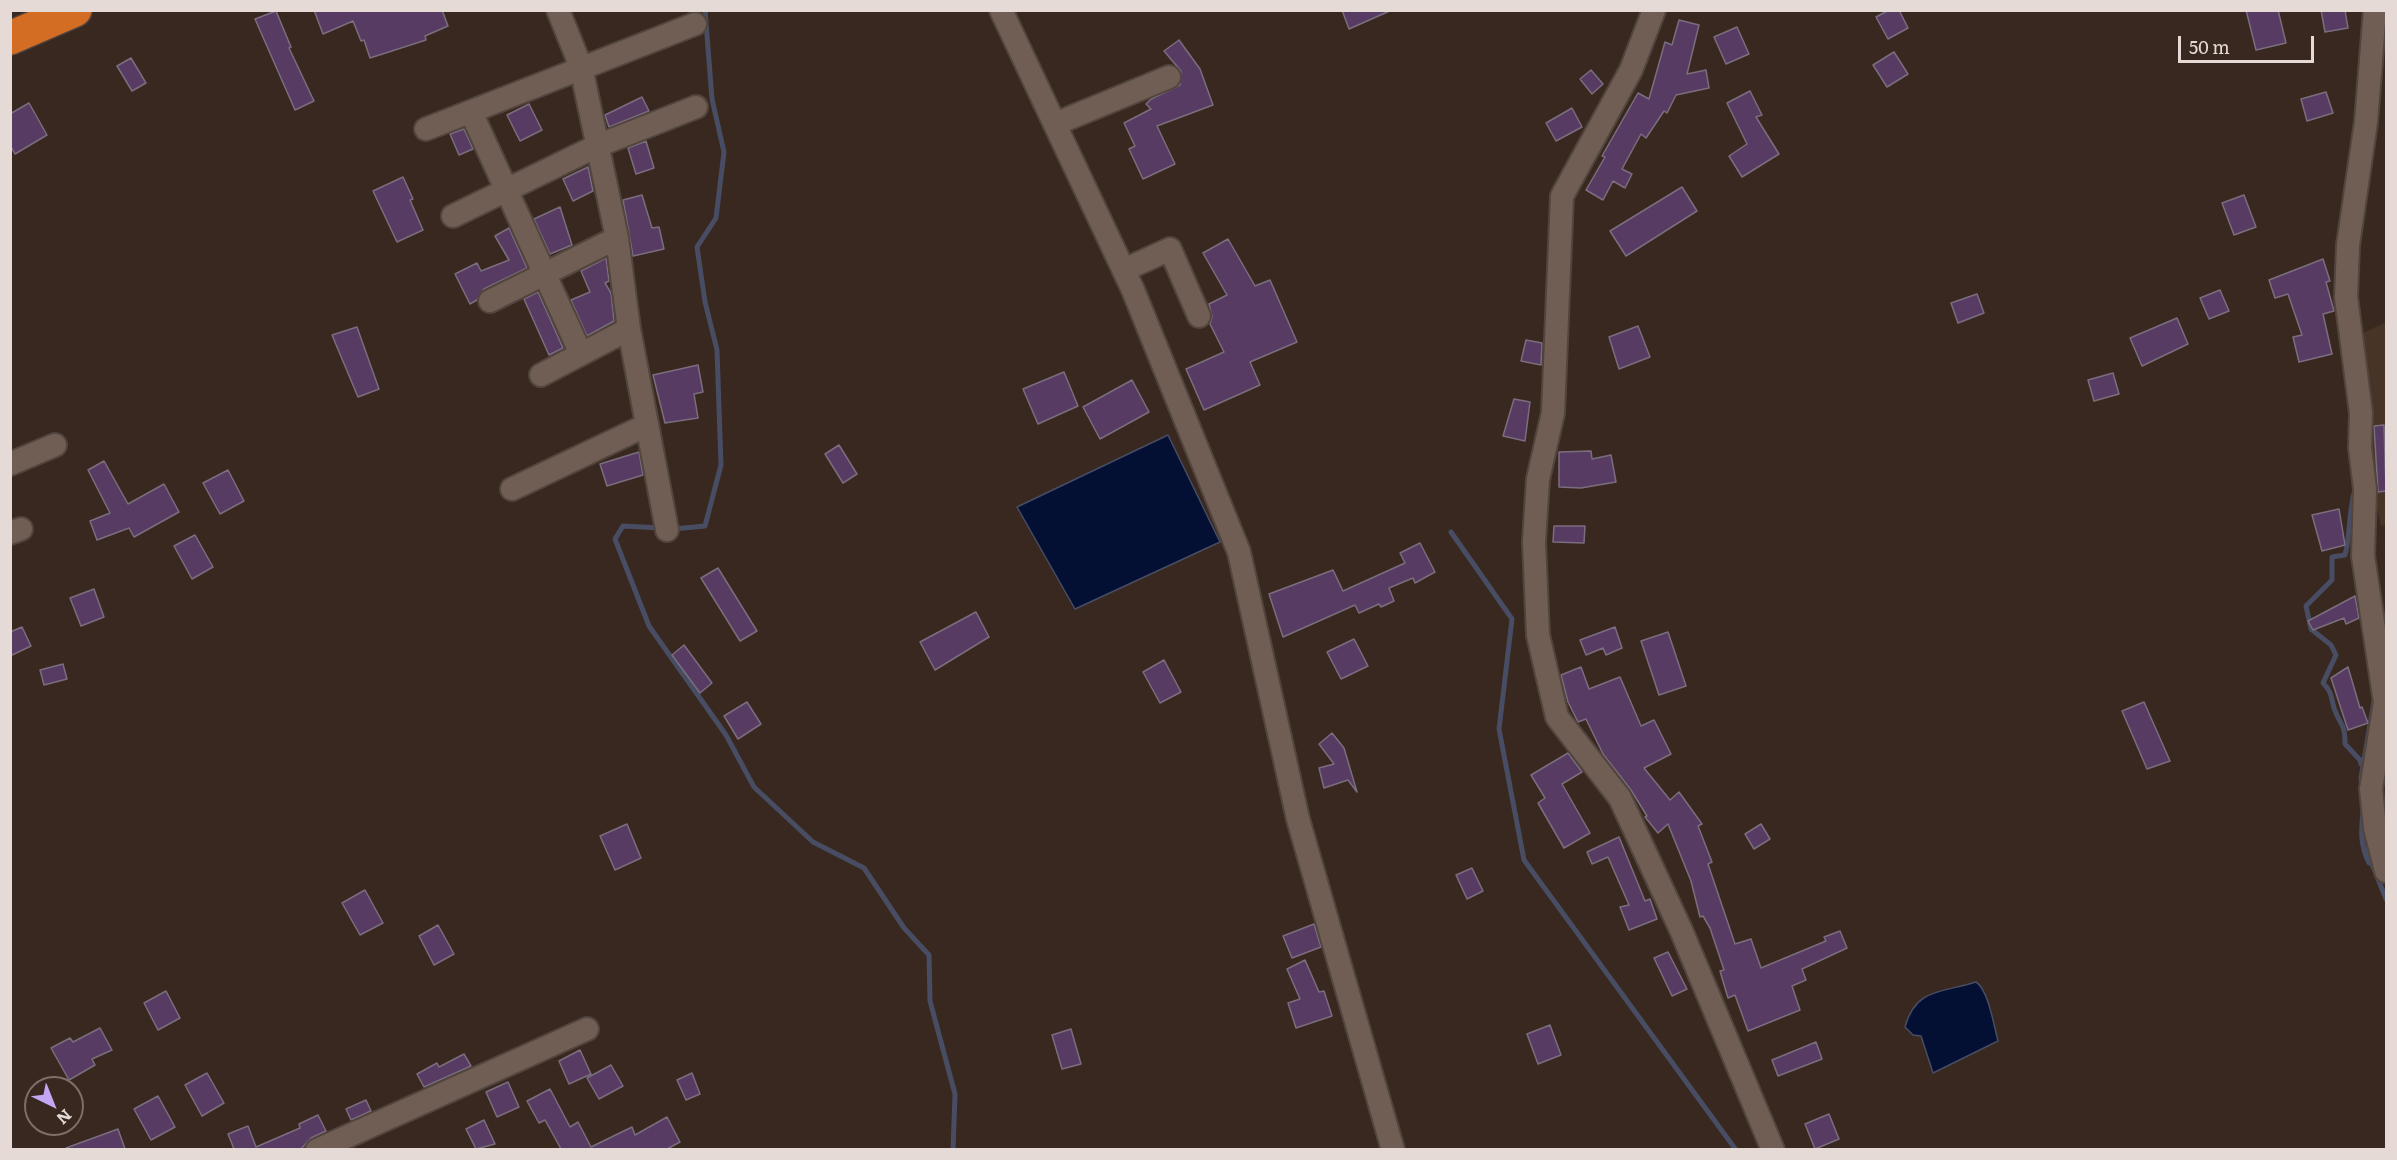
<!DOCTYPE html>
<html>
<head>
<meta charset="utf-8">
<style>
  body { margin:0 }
  #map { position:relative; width:2397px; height:1160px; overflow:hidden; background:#382820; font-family:Literata,serif }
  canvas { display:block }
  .frame { position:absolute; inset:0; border:12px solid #e5dad5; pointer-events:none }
  .north { position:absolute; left:24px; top:1076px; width:60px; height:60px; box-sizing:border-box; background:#382820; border:2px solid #7d6f68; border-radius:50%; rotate:137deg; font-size:16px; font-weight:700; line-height:24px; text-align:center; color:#e5dad5 }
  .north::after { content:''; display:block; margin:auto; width:21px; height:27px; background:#c3a7f2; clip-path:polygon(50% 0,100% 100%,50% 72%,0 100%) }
  .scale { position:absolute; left:2178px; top:36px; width:136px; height:27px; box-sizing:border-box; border:3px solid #e5dad5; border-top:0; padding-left:8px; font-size:18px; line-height:21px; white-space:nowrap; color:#e5dad5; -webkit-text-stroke:4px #382820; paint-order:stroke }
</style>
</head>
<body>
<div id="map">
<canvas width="2397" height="1160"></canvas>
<div class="frame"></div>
<div class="north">N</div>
<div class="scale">50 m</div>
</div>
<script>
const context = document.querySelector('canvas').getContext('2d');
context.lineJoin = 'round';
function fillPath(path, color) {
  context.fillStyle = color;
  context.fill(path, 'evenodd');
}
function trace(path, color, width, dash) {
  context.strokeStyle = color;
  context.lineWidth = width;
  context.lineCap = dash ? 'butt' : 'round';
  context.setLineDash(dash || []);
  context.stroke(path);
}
fillPath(new Path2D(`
  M2386,322V524L2381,526L2375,499L2361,334Z`), '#483327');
const water = new Path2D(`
  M1168,435L1220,542L1075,609L1017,507Z
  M1976,982C1988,989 1994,1026 1998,1041L1933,1073L1921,1036L1913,1035L1905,1027C1916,987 1943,993 1976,982Z`);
fillPath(water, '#041033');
trace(water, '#484d64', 1.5);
trace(new Path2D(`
  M2355,490C2348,512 2351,533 2345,555L2332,557V580L2306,606L2311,629L2331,645L2336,655L2323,683C2332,692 2331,697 2334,708C2340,726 2345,722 2345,744L2360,760L2361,764
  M661,528L623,526L615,539L649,626L726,735L754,787L813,842L864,868L904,928L929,955L930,1001L955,1094L953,1150
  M673,529L705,526L721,465L717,350L705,302L697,247L716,218L724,152L712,99L705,10
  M1451,532L1512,619L1499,729L1524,860L1736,1150
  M2362,787L2361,778L2375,695
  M2363,812C2361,831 2360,845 2369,863
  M2368,844L2370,859L2386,899`), '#484d64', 5);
const building = new Path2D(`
  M314,10H442L448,26L425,36L426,40L370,58L364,40L361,41L353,21L323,34Z
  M1342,10H1392L1349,29Z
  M1889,10H1899L1908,28L1888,39L1876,17Z
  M2246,10H2278L2286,43L2256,50Z
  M2321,10H2345L2348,28L2325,32Z
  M276,11L291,47L289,48L314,101L295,110L255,19Z
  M1679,20L1699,25L1687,74L1706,70L1709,88L1676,95L1667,113L1664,111L1646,138L1641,134L1622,169L1632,174L1625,188L1613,181L1603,200L1586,190L1605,157L1602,156L1638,93L1649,99L1665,42L1672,45Z
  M1737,27L1749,54L1726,64L1714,37Z
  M1179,40L1200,69L1213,105L1157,126L1175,164L1143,179L1129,149L1135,146L1124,123L1151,109L1146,104L1151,99L1180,85L1181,71L1164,51Z
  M1894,52L1908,74L1887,87L1873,65Z
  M131,58L146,83L132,91L117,66Z
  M1591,70L1603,84L1592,94L1580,79Z
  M1750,91L1762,115L1756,117L1779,154L1742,177L1729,156L1747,144L1727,103Z
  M2326,92L2333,113L2307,121L2301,99Z
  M642,97L649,111L609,127L605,115Z
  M29,103L47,135L15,154L10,145V114Z
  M529,104L542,130L520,141L507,115Z
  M1572,108L1582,127L1556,141L1546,123Z
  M464,129L473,149L459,155L450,134Z
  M646,141L654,168L636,174L628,148Z
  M588,167L593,191L573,201L563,179Z
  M403,177L413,199L410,200L423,230L397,242L373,191Z
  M1682,187L1697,211L1626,256L1610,231Z
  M642,195L652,228L659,227L664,249L633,256L623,200Z
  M2244,195L2256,227L2234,235L2222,203Z
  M560,207L572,245L550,254L534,219Z
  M509,228L527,268L484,289L477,300L470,304L455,274L477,263L481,271L509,260L495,236Z
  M1228,239L1255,286L1270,280L1297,342L1250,362L1260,385L1204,410L1186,369L1224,352L1210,324L1212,317L1209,304L1227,295L1203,253Z
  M606,258L609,281L605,283L611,293L614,321L587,336L571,300L590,292L581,271Z
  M2323,259L2330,281L2326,282L2334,311L2323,314L2332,354L2299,362L2293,337L2302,335L2288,294L2275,298L2269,280Z
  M2220,290L2229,311L2209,319L2200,298Z
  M538,292L563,348L549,355L524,299Z
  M1977,294L1984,313L1958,323L1951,303Z
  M2177,318L2188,344L2142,366L2130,338Z
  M1638,326L1650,357L1619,369L1609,337Z
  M357,327L379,389L358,397L332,335Z
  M1526,340L1542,343L1541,365L1521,361Z
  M698,365L703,392L694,394L698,418L665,423L653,375Z
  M1064,372L1078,406L1038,424L1023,389Z
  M2113,373L2119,394L2094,401L2088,380Z
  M1132,380L1149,412L1100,439L1083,407Z
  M1514,399L1530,402L1525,441L1503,436Z
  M2384,425L2386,491L2378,492L2374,426Z
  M839,445L857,474L843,483L825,454Z
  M1591,451L1592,459L1611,455L1616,482L1581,488L1559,487V452Z
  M639,452L643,475L607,486L600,464Z
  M104,461L128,504L164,484L179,512L134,537L129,528L97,540L90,521L110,513L88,470Z
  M228,470L244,501L220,514L203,483Z
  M2339,509L2345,545L2322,551L2312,515Z
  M1554,526H1585L1584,543L1553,542Z
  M195,535L213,567L192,579L174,546Z
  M1420,543L1435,572L1415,583L1413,578L1389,588L1394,601L1381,607L1379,604L1359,613L1355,605L1283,637L1269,594L1333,570L1343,591L1405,563L1400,553Z
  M718,568L757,631L740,641L701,578Z
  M94,589L104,617L81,626L70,598Z
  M2355,596L2359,618L2346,624L2344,618L2313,630L2308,621Z
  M976,612L989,637L935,670L920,642Z
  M22,627L31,646L10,656V632Z
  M1615,627L1622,648L1606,655L1603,648L1586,655L1580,640Z
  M1668,632L1686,686L1659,695L1641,641Z
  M1354,639L1368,666L1341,679L1327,652Z
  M684,645L712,683L700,693L672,655Z
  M1164,660L1181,692L1160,703L1143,672Z
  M63,664L67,679L44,685L40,670Z
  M1581,667L1589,689L1620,677L1641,726L1654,720L1671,754L1644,768L1670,800L1679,792L1702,824L1698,826L1712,862L1708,864L1735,944L1751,939L1761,968L1826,941L1824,937L1840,931L1847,948L1802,969L1806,980L1792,986L1800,1010L1748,1031L1735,995L1728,998L1720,971L1724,970L1710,928L1703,916L1700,917L1691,881L1668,824L1658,833L1645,817L1647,816L1631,790L1603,754L1586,719L1578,722L1568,702L1561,675Z
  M2348,667L2360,708L2362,707L2368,723L2348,730L2331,678Z
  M747,702L761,724L738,739L724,716Z
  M2144,702L2170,761L2147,769L2122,711Z
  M1332,733L1344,748L1357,792L1348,780L1324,788L1319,768L1334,764L1319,744Z
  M1568,753L1582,772L1562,784L1590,833L1564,848L1538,803L1545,798L1531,775Z
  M627,824L641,858L615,870L600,836Z
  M1761,824L1770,839L1754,849L1745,834Z
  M1619,837L1645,901L1650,899L1657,919L1629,930L1620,907L1629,905L1608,857L1592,864L1587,852Z
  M1472,868L1483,891L1467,899L1456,875Z
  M365,890L383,923L360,935L342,903Z
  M1314,924L1321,947L1292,958L1283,936Z
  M438,925L454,954L434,965L419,936Z
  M1668,952L1687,989L1672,996L1654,958Z
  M1305,960L1319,992L1324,991L1332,1016L1296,1028L1288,1003L1300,999L1287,969Z
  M166,991L180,1018L158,1030L144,1003Z
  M1550,1025L1561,1055L1538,1064L1527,1034Z
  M100,1028L112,1050L92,1059L95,1065L69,1080L51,1048L70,1038L73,1042Z
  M1071,1029L1081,1064L1062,1069L1052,1035Z
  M1816,1042L1822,1059L1778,1076L1772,1060Z
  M580,1050L591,1074L569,1084L559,1061Z
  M464,1054L471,1066L424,1087L417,1074L437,1063L439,1067Z
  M611,1065L623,1086L599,1099L587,1078Z
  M207,1073L224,1103L202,1116L185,1085Z
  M692,1073L700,1094L686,1100L677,1080Z
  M508,1082L519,1107L497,1117L486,1092Z
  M550,1089L570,1127L578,1122L591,1147L632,1127L635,1135L667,1117L680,1142L667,1149H561L545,1120L539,1123L527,1101Z
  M158,1096L175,1127L151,1140L134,1109Z
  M366,1100L371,1111L351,1120L346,1109Z
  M1829,1114L1839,1139L1815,1149L1805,1124Z
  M318,1115L326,1131L311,1138L301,1149H234L228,1134L248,1126L256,1147L300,1128L299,1124Z
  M484,1120L495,1144L476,1149L466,1129Z
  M118,1129L125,1149H67L66,1148Z`);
fillPath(building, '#583b62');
trace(building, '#7a6e7e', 1.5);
const minor = new Path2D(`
  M558,10L581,67L617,238L629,329L667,530
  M1001,10L1133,290L1239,552L1298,819L1393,1150
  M1654,10L1631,70L1562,196L1553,413L1538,479L1534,542L1538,635L1557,717L1620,798L1681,930L1773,1150
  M2375,10L2366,122L2348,245L2346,297L2361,413L2360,448L2365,489L2363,556L2385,702L2371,789L2375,828L2386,871
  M471,112L581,354
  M1055,124L1169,77
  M426,129L695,24
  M453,216L597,146L696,107
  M1124,270L1170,249L1199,316
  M490,301L617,238
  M541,375L629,329
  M10,464L55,445
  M512,489L647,425
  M10,533L21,529
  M317,1150L587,1029`);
const highway = new Path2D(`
  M10,38L75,10`);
trace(minor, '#52453e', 26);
trace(highway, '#52453e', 36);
trace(minor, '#705e55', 22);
trace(highway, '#d46d24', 33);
</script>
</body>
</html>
